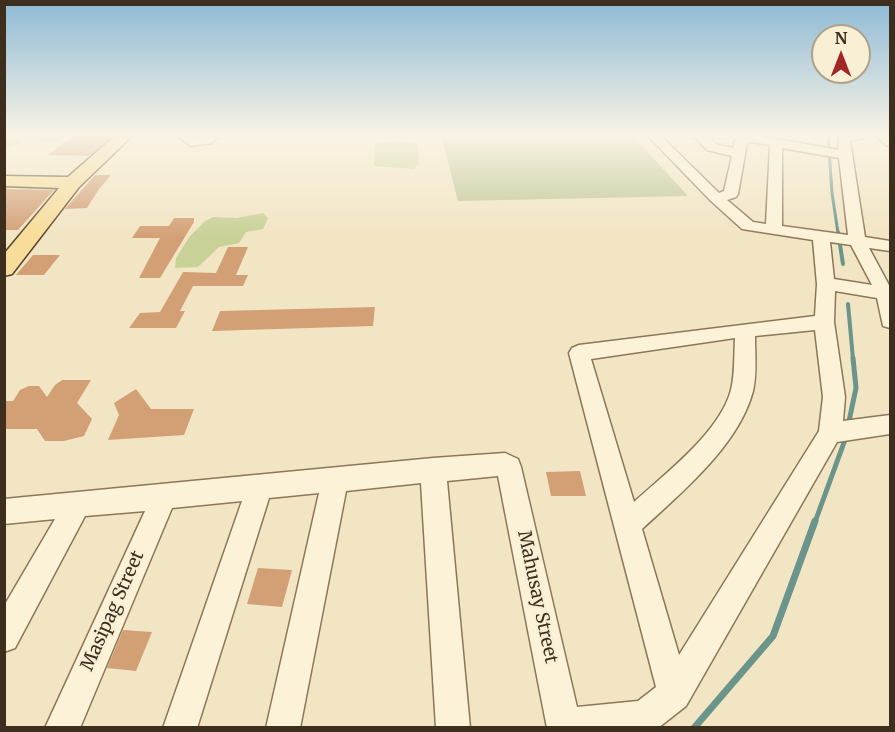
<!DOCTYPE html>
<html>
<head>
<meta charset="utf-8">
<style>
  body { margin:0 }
  #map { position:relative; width:895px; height:732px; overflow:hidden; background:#f2e5c4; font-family:Merriweather,serif }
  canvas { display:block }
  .frame { position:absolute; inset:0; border:6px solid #3d2e1e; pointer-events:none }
  .north { position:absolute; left:811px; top:24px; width:60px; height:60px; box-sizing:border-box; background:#f8efd4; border:2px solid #ada28b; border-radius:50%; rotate:0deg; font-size:16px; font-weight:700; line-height:24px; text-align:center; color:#3d2e1e }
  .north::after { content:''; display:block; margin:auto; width:21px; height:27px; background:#a22623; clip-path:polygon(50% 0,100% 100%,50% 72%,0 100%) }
</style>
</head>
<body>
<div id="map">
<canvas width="895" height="732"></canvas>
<div class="frame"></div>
<div class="north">N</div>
</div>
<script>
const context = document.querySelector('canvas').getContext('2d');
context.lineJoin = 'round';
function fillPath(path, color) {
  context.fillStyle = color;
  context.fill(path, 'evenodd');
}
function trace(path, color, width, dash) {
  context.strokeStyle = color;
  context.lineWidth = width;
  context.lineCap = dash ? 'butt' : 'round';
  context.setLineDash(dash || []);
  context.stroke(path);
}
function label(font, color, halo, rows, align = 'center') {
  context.font = font + ' Merriweather,serif';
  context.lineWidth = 4.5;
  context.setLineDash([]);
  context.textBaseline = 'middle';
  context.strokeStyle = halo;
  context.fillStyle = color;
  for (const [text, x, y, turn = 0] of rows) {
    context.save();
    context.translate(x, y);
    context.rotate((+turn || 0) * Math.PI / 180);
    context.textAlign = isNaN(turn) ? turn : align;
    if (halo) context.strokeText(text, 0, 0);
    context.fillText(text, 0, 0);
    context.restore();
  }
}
fillPath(new Path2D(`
  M13,135H69C45,150 48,137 27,141C19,142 14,148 5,148L4,139Z
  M397,141L417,143L419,163L414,169L374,166L375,145L380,142Z
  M263,213L268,218L263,229L246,232L239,243L219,247L198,267L175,268L176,258L190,236L205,221L213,217L237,218Z`), '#c8d196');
fillPath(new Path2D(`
  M441,135H632L688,196L458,201Z`), '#bec596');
trace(new Path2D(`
  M828,135L832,193L838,233`), '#6b948b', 3);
trace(new Path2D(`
  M838,232L843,264
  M848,304L853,359`), '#6b948b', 4);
trace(new Path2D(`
  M848,426L856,388L853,358
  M815,522L846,437`), '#6b948b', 5);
trace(new Path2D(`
  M694,728L773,636L815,521`), '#6b948b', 7);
fillPath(new Path2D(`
  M74,135H113L89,156L48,155Z
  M95,175H111L99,189L87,208L65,209Z
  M4,188L10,189L54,190L18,230H4Z
  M174,218H194V222L160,278H139L160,238H132L140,226H169Z
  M228,247H248L236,275H248L243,286H193L180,311H185L176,328H129L140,313L160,312L183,272L216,273Z
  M33,255H60L44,275H16Z
  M375,307L373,326L212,331L220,311Z
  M62,380H91L77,403L92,419L84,436L64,441H45L37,429H4V401H13L20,390L29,386H39L47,397L55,385Z
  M136,389L151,409H194L184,435L108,440L119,415L114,403Z
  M580,471L586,496H551L546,472Z
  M258,568L292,570L282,607L247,604Z
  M123,630L152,632L136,671L107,668Z`), '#d3a076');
const minor = new Path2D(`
  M4,135H13L4,140Z
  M176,135H189L194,138L219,135L212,143L191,146Z
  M647,135H660L719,193L724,191L732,156L707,150L693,135H706L716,144L733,148L735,141L741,137L740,135H754L838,150L839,135H865L863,138L850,141L865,237L890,241V251L869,248L890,287V328L883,326L877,298L835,291L834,322L845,397L843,421L890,415V434L837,442L686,706L658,728H547L498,476L447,481L470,728H436L421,483L346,491L300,728H266L319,493L269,498L197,728H163L242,501L172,508L80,728H45L145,511L85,516L15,648L4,652V606L55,519L4,524V499L433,458L505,453L518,459L521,467L577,707L638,701L656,687L569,353L572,348L579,345L815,316L817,284L813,240L742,229L711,201ZM751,142L770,145L766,224L753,222L727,200L736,197L738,194L747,143ZM782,148L839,158L848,235L782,226ZM830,242L851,245L872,285L834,279ZM815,330L823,397L819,431L679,655L642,529C681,493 739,445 753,391C757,374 755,354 755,336ZM735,338C734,355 735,374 731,390C720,432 665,474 634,502L591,359Z
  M875,135H888L890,146L886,145Z`);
const major = new Path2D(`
  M116,135H133L79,187L12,274L4,276V254L59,188L4,186V176L68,177Z`);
trace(minor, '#8e7658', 3);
trace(major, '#5b442d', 3);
fillPath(minor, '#fbf2d8');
fillPath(major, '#f7dd99');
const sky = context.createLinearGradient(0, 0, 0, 237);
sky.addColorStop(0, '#8dbad6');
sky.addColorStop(0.57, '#f9f3e4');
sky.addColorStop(1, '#f9f3e400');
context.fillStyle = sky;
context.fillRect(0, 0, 895, 237);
label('18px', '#3d2e1e', '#f8efd4', [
  ["Mahusay Street",537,597,78],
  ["Masipag Street",113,611,-66]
]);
</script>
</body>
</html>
